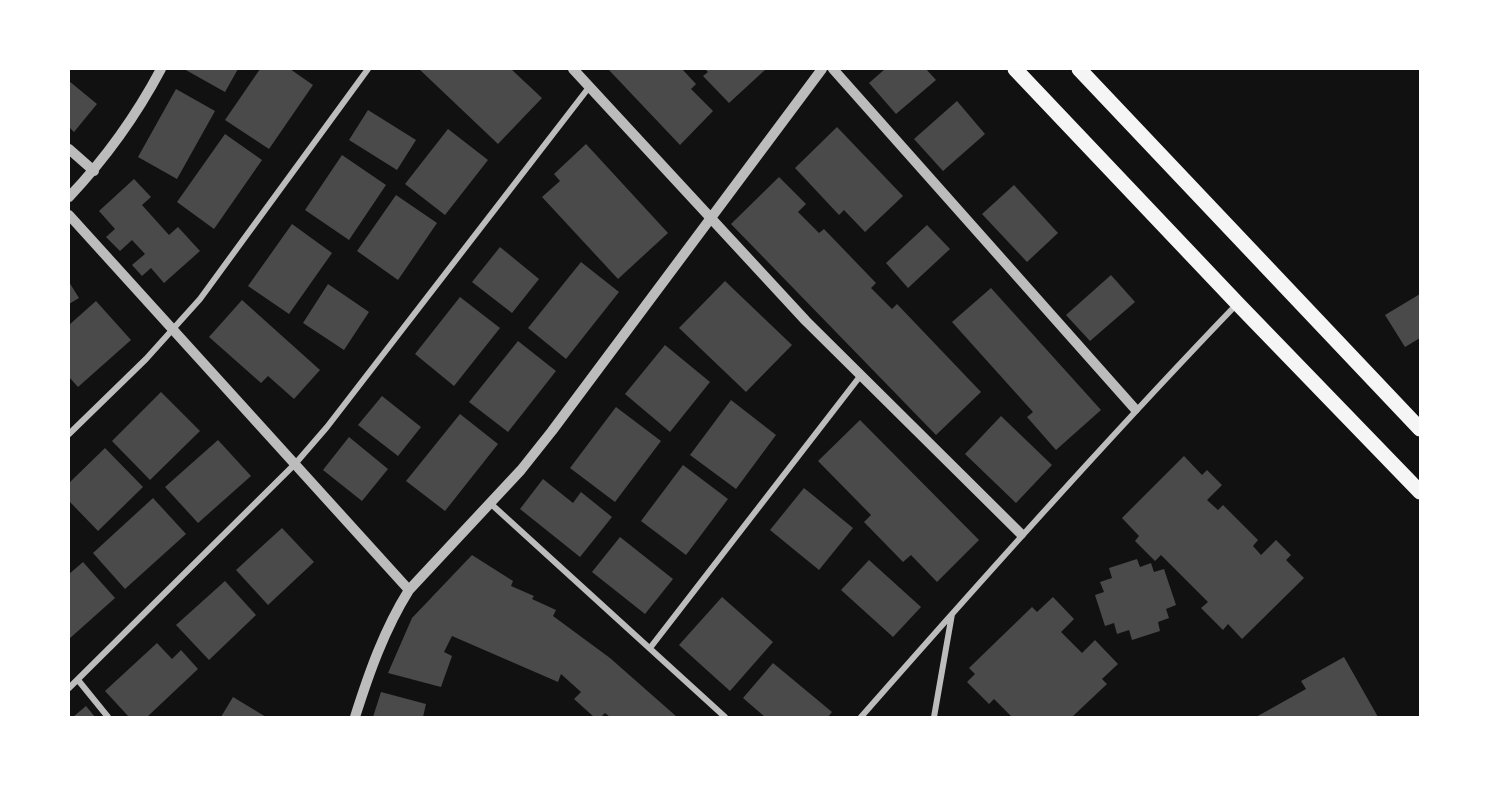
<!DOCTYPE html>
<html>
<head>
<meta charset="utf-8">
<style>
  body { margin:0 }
  #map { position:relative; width:1489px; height:786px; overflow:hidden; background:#111; font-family:"IBM Plex Sans",sans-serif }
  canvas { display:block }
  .frame { position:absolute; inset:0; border:70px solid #fff; pointer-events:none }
</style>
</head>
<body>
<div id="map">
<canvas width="1489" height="786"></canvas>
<div class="frame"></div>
</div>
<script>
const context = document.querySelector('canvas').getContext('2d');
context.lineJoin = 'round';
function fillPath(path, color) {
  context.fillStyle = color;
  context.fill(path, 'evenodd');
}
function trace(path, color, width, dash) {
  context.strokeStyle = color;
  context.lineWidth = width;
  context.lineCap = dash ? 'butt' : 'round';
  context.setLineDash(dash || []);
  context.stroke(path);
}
fillPath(new Path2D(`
  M184,69H238L225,92Z
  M260,69H290L313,85L269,149L225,120Z
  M419,69H511L542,98L498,144Z
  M608,69H682L696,84L691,89L713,111L680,145Z
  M705,69H766L729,103L703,76L708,72Z
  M885,69H926L936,80L896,114L869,83Z
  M69,81L97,104L74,132L69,127Z
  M176,89L215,111L177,179L138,157Z
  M957,101L985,134L943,171L914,139Z
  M368,110L416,140L397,170L349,140Z
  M837,127L903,196L865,232L844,210L839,215L795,168Z
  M448,129L488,160L445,215L405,184Z
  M225,134L262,160L214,229L177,202Z
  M586,144L668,233L618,279L542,197L560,181L554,174Z
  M342,155L386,185L349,240L305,210Z
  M779,177L806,204L798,212L819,233L824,229L876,283L871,288L892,309L897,304L981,392L936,435L731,224Z
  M134,179L151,197L142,205L169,235L178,227L200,251L164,283L151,268L142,276L132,265L145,254L132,240L120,251L106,237L115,229L99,211Z
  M1014,185L1058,233L1027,262L982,214Z
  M396,195L437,223L398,280L357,251Z
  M292,224L332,253L289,314L248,286Z
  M927,225L950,249L908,288L886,263Z
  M500,247L539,279L512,313L472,282Z
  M581,262L619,292L566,359L528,328Z
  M1111,275L1135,302L1090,341L1066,315Z
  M725,281L792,345L746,392L679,328Z
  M69,282L79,298L69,304Z
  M328,284L369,312L344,350L303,323Z
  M991,288L1101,410L1056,450L1027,417L1033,412L952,322Z
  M1420,294V338L1405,347L1385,315Z
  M460,297L500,328L454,386L415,354Z
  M242,300L320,370L294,399L268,376L261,383L209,337Z
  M96,301L131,340L78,387L69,377V325Z
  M518,341L556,371L508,432L469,402Z
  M665,345L710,382L670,432L625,394Z
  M161,392L200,431L150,480L112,441Z
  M382,396L421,427L398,456L358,425Z
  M731,400L776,435L736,489L690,455Z
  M616,407L661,441L615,502L570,468Z
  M460,414L498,444L445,511L406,481Z
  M1001,416L1052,465L1016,503L965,454Z
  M860,420L979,540L937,582L911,555L903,562L864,522L871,515L818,461Z
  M349,437L388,469L362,501L323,470Z
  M218,440L251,476L198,523L165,487Z
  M105,448L143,487L98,531L69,501V483Z
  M1184,456L1202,475L1207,470L1222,485L1207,500L1218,510L1223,505L1258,540L1253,546L1261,555L1276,540L1291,555L1286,560L1304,578L1242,639L1228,624L1223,630L1201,608L1208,602L1161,555L1155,561L1135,541L1139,536L1122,518Z
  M683,465L728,499L686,555L641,521Z
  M543,479L573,503L581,492L612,517L580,557L520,509Z
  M804,488L853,528L819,570L770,530Z
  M153,498L186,534L125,589L93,553Z
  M282,528L314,562L268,605L236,570Z
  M620,537L673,579L645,614L592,572Z
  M472,555L513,581L511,586L534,596L532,599L556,610L553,616L610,658L677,717H610L605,713L601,717H594L574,699L581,692L561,674L558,682L452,636L444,652L452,656L441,687L388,673L412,618Z
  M1137,559L1140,567L1151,563L1154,572L1164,569L1176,605L1166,609L1169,618L1158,622L1160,631L1132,640L1129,630L1117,634L1114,623L1105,626L1095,595L1104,592L1100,582L1112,578L1109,568Z
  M869,560L921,607L893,637L841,590Z
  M83,562L115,598L69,639V574Z
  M225,581L256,615L209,660L176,625Z
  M722,597L773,642L730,691L679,645Z
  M1053,597L1074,619L1061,632L1082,653L1095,640L1118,664L1102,679L1107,684L1072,717H1012L994,699L989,704L967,682L975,674L969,668L1032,607L1037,612Z
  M157,643L172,659L181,650L198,669L147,717H129L105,691Z
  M1344,657L1378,717H1256L1306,689L1301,681Z
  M773,663L832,712L828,717H765L743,698Z
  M381,692L426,704L423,717H373Z
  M233,697L266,717H221Z
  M86,706L95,717H73Z`), '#4a4a4a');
trace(new Path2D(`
  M69,434L146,359L200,299L368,69
  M490,503L725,717
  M650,648L861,375
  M78,680L108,717
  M69,688L295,464L327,427L590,86
  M861,717C984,577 1107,439 1236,305
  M934,717L952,614`), '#bcbcbc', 6);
trace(new Path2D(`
  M573,69L806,321L1021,534
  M833,69L1135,409
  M69,149L94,171
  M69,197C106,158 136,116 161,69
  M69,215L409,590
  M355,717C369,673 384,630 409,590L521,470L552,431L822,69`), '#bcbcbc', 10);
trace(new Path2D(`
  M1015,69L1238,304L1420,492
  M1079,69L1420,429`), '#f5f5f5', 15);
</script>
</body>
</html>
